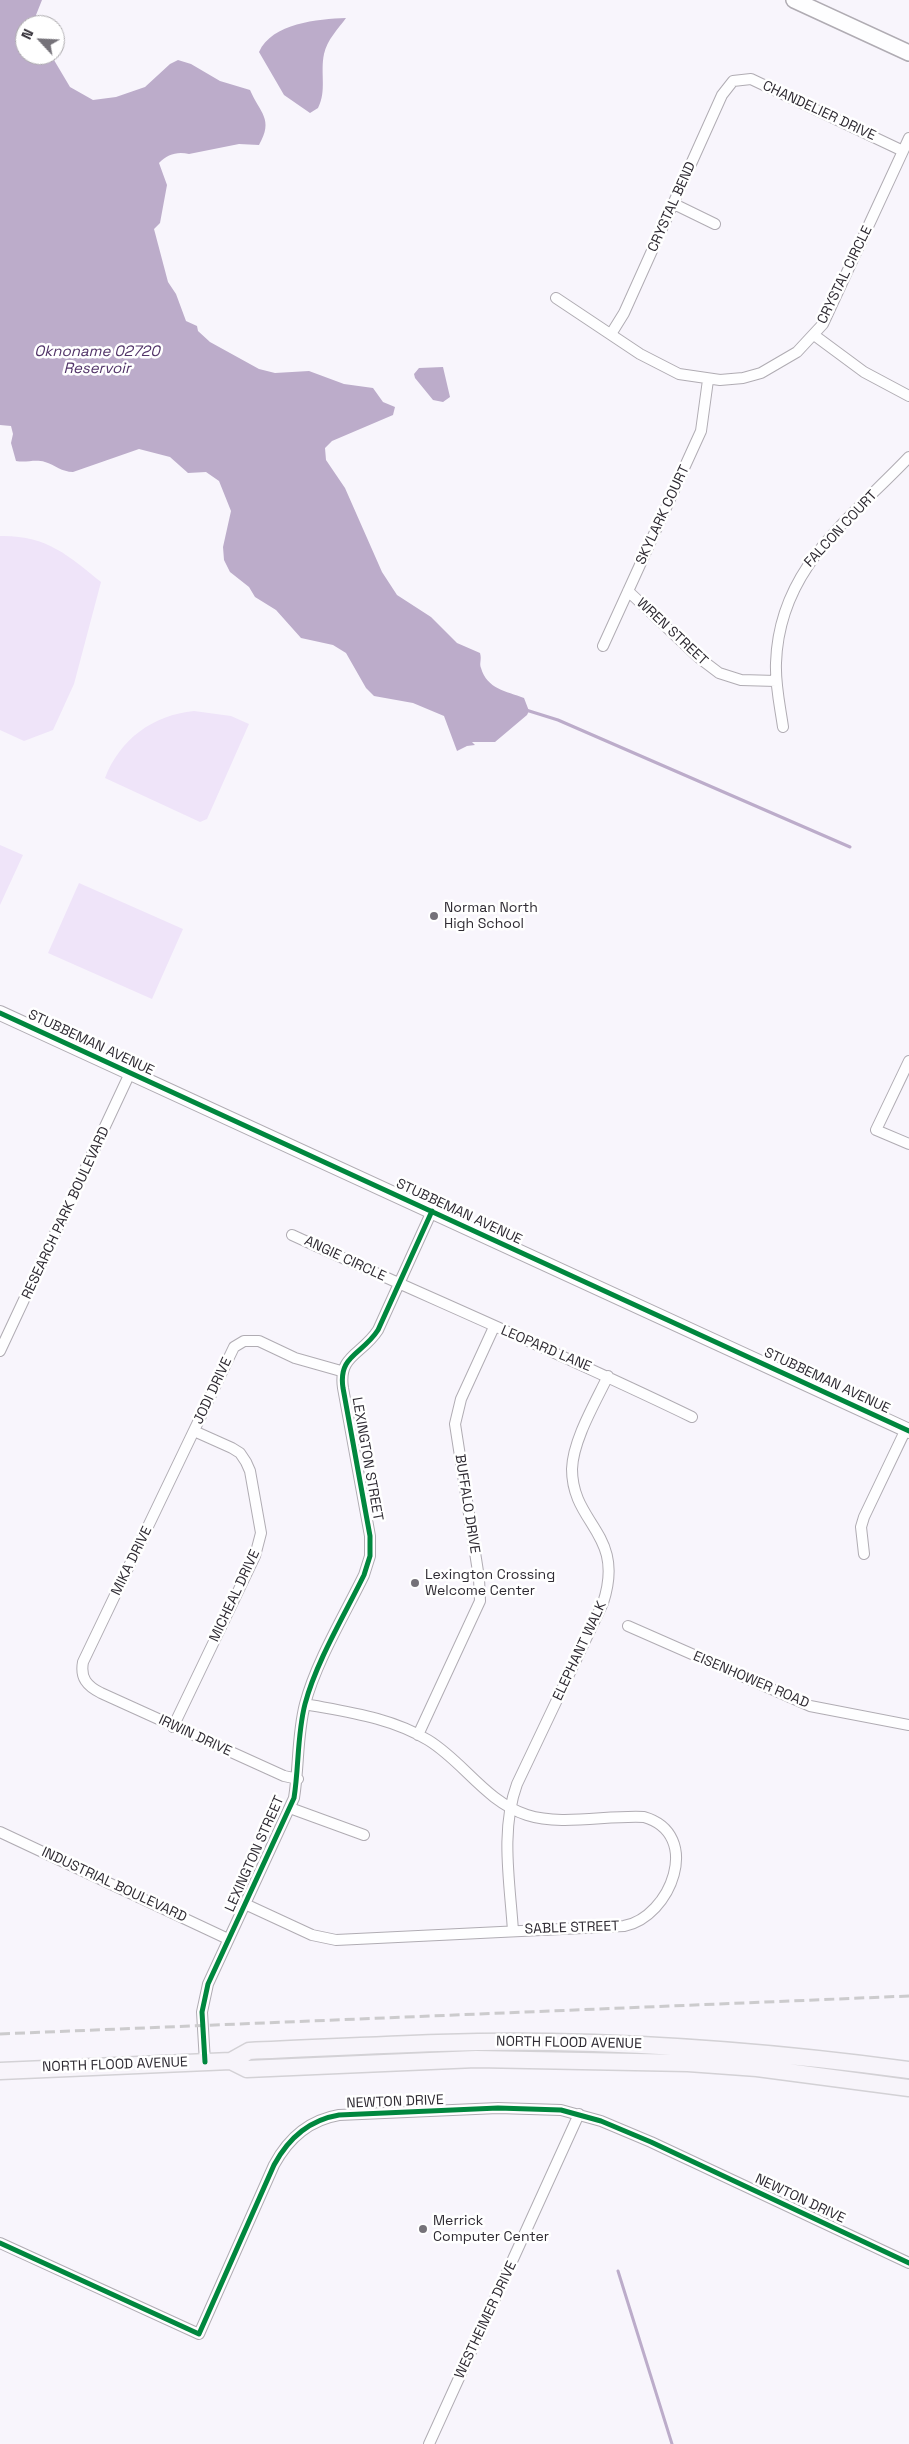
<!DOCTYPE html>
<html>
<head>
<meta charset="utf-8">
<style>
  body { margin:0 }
  #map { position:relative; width:909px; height:2444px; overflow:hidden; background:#f8f5fc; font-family:"Space Grotesk",sans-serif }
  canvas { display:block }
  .north { position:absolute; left:15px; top:15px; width:50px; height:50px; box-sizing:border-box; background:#fff; border:1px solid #acaaad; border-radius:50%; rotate:295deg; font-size:14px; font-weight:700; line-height:20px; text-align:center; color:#2f2b33 }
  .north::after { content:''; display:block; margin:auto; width:18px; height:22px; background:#757279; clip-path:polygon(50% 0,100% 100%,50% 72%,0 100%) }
</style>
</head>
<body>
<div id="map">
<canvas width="909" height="2444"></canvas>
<div class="north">N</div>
</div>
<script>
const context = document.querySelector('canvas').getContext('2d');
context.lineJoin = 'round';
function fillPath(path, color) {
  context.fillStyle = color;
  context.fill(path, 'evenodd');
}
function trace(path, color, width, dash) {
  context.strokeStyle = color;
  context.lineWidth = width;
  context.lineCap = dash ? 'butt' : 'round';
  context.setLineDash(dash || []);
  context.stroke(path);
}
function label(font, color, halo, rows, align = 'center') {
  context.font = font + ' "Space Grotesk",sans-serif';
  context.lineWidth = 5;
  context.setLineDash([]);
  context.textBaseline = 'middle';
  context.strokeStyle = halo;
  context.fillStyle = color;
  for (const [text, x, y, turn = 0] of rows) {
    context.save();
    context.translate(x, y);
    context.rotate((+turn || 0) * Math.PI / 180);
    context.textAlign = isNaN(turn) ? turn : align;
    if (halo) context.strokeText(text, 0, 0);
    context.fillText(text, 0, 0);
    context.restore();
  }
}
fillPath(new Path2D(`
  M0,536C46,535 68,555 101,582L74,684L53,730L24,741L0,730Z
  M194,711L231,716L249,724L207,819L200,822L105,778C120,739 153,715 194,711Z
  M0,845L23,855L0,905Z
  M79,883L183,929L152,999L48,953Z`), '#efe4f9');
fillPath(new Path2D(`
  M0,0H42L36,15L39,25H25V55H51L70,87L93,100L116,97L145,87L170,64L178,60L191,64L220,81L250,90C260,113 274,119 259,145L239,144L189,154C178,151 167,154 159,163L167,185L160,223L154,229L168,282L176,294L186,321L197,326L198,331L210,342L259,369L275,373L309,371L344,384L373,388L383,402L395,407L393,415L332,441L325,448L326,460L345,488L382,572L397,595L431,617L457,643L480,653C482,660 479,663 481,668C487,689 506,691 524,698L529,711L527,715L495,742H472L475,745L467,746L457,751L444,716L413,703L374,696L366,688L346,653L333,645L301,638L276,610L255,597L249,587L230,572L224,560L223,547L231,511L219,481L206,472L188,473L170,457L139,449L73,472C62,472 55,465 45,462C35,459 26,463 16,461L11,443L13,434L11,426L0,425Z
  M346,18C338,29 327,40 324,54C320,73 327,91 318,108L310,113L284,95L259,52C272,23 318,19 346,18Z
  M443,367L450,397L443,402L433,400L415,378L414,374L419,368Z`), '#bcacca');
trace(new Path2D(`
  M526,710L558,720L850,847
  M618,2271L672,2444`), '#bcacca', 3);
const minor = new Path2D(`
  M674,204L715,224
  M556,298L640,354L679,374L720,380L743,378L761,373L797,352L823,324L909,138
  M611,334L624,313L722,95L733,81L751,79L903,151
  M814,335L864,372L909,396
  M628,591L698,657L719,673L741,680L776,681
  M603,646L701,431L708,380
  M783,727C780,706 775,684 776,663C779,568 849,520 909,457
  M909,1061L876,1130L909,1144
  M292,1235C425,1296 560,1353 692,1417
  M0,1351L130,1073
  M864,1554L861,1527L864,1517L906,1429
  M628,1626L810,1706L909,1725
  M173,1727L255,1556L261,1533L250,1471L246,1462L240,1453L232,1448L194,1431
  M418,1735L480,1601L479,1578L455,1424L461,1399L494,1327
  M298,1779L284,1776L101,1693C87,1686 80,1678 83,1662L234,1347L244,1341H259L295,1358L341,1371
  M290,1808L364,1835
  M0,1832L228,1939
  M245,1904L312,1935L336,1940L624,1926C671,1917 703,1834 644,1817C607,1815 561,1826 527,1815C485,1801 464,1762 428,1740C390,1717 347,1712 305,1704
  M513,1931C510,1883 500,1830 517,1784L603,1603C626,1533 572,1525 572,1469C573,1440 595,1403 608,1376
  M205,2062L202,2012L208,1984L294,1798C299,1767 297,1735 305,1704C316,1662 345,1614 364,1575L370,1556V1536L343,1388C338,1355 362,1355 378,1330L432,1211
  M0,2243L199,2334L274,2165C288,2139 309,2120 339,2115L498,2108L561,2110L601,2121L651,2142L909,2263
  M429,2444L579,2114`);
const tertiary = new Path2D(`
  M0,1013L909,1431`);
const secondary = new Path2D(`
  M794,0L909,53`);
const primary = new Path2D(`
  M231,2061L247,2069L476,2059L688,2063L757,2068L909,2088
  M0,2071L231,2061L249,2051C350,2047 451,2040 551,2042C671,2044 790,2054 909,2070`);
trace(minor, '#b0acb3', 12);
trace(tertiary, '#b0acb3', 16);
trace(secondary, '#b0acb3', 18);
trace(primary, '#d3d1d5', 19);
trace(minor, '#fefeff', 10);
trace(tertiary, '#fefeff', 14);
trace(secondary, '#fefeff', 15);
trace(primary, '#f7f4fa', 16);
trace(new Path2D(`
  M0,2034L909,1996`), '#cccbcd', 3, [10, 5]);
trace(new Path2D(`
  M0,1013L909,1431
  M205,2062L202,2012L208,1984L294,1798C299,1767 297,1735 305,1704C316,1662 345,1614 364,1575L370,1556V1536L343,1388C338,1355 362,1355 378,1330L432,1211
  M0,2243L199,2334L274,2165C288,2139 309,2120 339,2115L498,2108L561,2110L601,2121L651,2142L909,2263`), '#00873e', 5);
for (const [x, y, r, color] of [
  [434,916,5,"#757279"],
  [415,1583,5,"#757279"],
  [423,2229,5,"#757279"]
]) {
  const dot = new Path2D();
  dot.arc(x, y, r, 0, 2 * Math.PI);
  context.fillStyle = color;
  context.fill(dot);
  trace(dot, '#fff', 2);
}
label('14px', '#2f2b33', '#fff', [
  ["CHANDELIER DRIVE",819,111,25],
  ["CRYSTAL BEND",672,207,-66],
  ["CRYSTAL CIRCLE",845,275,-64],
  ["SKYLARK COURT",663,515,-65],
  ["FALCON COURT",841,529,-47],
  ["WREN STREET",672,632,43],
  ["STUBBEMAN AVENUE",91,1043,25],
  ["STUBBEMAN AVENUE",459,1212,25],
  ["RESEARCH PARK BOULEVARD",66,1213,-65],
  ["ANGIE CIRCLE",345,1259,25],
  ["LEOPARD LANE",546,1349,23],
  ["STUBBEMAN AVENUE",827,1381,25],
  ["JODI DRIVE",213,1391,-65],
  ["LEXINGTON STREET",367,1459,80],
  ["BUFFALO DRIVE",467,1504,81],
  ["MIKA DRIVE",132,1561,-64],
  ["MICHEAL DRIVE",235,1596,-65],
  ["ELEPHANT WALK",580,1651,-65],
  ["EISENHOWER ROAD",751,1680,23],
  ["IRWIN DRIVE",195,1736,25],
  ["LEXINGTON STREET",255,1854,-66],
  ["INDUSTRIAL BOULEVARD",114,1885,25],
  ["SABLE STREET",572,1928,-2],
  ["NORTH FLOOD AVENUE",569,2043,1],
  ["NORTH FLOOD AVENUE",115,2065,-2],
  ["NEWTON DRIVE",395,2102,-2],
  ["NEWTON DRIVE",800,2199,25],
  ["WESTHEIMER DRIVE",486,2320,-65]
]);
label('14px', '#2f2b33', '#fff', [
  ["Norman North",444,908],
  ["High School",444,924],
  ["Lexington Crossing",425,1575],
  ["Welcome Center",425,1591],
  ["Merrick",433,2221],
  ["Computer Center",433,2237]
], 'left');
label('italic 15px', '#513368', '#fff', [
  ["Oknoname 02720",97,352],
  ["Reservoir",97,369]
]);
</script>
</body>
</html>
